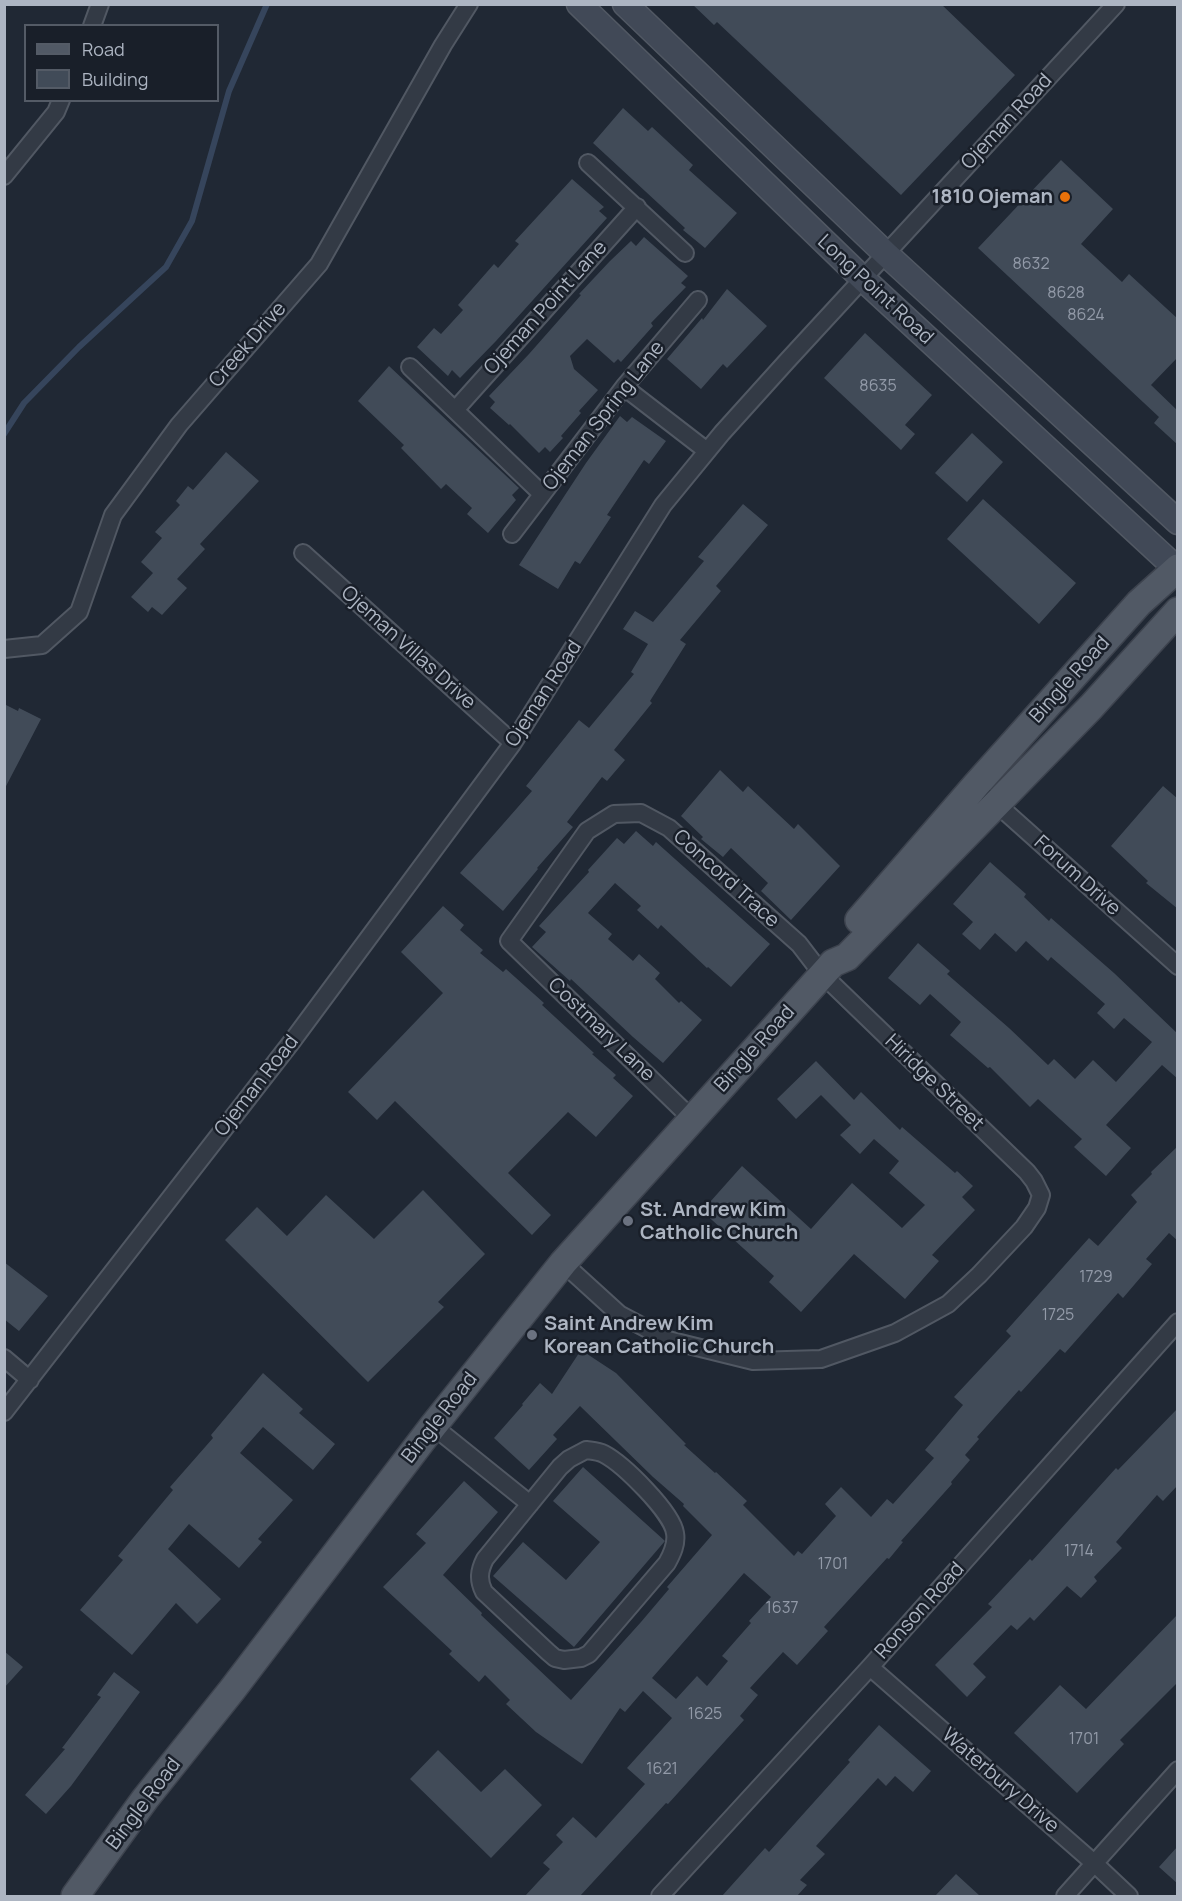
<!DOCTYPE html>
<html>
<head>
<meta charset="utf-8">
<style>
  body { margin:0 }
  #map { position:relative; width:1182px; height:1901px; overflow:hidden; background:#202834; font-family:Manrope,sans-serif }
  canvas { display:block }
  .frame { position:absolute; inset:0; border:6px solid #adb5c2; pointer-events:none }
  .legend { position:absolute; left:24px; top:24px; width:195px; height:78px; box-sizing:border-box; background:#191f29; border:2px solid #545b66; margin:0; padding:8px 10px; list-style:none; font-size:18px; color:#adb5c2 }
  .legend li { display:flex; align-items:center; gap:12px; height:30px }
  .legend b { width:30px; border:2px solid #545b66 }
</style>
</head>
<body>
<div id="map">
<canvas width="1182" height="1901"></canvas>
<div class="frame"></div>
<ul class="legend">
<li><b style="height:8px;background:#515965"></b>Road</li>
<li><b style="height:16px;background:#414b58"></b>Building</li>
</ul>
</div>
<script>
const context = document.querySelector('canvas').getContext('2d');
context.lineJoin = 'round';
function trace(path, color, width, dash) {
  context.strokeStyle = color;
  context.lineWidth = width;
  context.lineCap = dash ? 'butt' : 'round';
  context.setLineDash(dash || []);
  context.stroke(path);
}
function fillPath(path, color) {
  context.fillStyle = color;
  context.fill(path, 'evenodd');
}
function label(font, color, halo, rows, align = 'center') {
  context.font = font + ' Manrope,sans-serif';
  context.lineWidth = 5;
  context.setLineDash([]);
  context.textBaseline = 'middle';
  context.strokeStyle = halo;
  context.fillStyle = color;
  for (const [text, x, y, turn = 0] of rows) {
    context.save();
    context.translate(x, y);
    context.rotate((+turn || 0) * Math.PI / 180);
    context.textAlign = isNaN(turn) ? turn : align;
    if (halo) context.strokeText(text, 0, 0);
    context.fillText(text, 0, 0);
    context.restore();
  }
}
trace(new Path2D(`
  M4,434L24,403L79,347L166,267L192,221L229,91L267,4`), '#36455c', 6);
fillPath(new Path2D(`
  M692,4H941L1015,75L901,195L717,22L714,25Z
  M623,108L648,131L652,127L693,165L689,170L737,213L705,248L683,230L685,228L593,143Z
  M1061,160L1113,209L1081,244L1122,282L1129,274L1178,319V357L1151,385L1178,411V445L1154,423L1159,417L978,248Z
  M572,179L604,207L599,211L607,218L496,341L460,378L452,370L448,376L417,347L434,328L441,334L463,310L458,305L494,264L498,268L519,244L515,241Z
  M644,237L688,276L681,283L686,287L651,323L653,326L621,362L618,359L614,363L587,339L570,356L574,369L598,390L579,411L581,413L561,436L563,438L550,452L545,447L539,453L510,424L509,425L490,408L495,402L489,396L529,354L581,295L579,294L610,261L631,241L636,246Z
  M727,289L767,326L727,368L723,364L701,389L667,359L702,318L703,320Z
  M865,333L932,395L905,425L915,434L901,450L824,378Z
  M389,366L519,488L512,495L516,500L488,533L467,514L472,508L446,484L441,489L401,448L404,445L358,401Z
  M620,416L627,422L632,417L666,441L649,464L644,460L607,515L611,517L580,564L575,561L558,589L519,565L586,463Z
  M972,433L1003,462L967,502L935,473Z
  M226,452L259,481L200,544L205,549L177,579L187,588L162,615L152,607L148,612L131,597L153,573L141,562L162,538L155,532L180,505L176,501L188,486L193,490Z
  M983,499L1076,583L1039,624L947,539Z
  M743,504L768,525L716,586L721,591L680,640L686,644L650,701L652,703L614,750L625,760L607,781L602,777L567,822L573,827L537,868L538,869L503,911L460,873L532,791L526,786L579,720L589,728L634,674L631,672L648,644L623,629L635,611L653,622L704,561L698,557Z
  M4,704L18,711L19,708L41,719L4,790Z
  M720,770L743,792L748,786L794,829L798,824L840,866L791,920L761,891L768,883L731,848L723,857L701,839L703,837L681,816Z
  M1163,786L1178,799V909L1146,883L1148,881L1111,846Z
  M636,831L653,846L656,842L770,944L731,987L708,967L707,968L661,925L658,929L637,910L641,906L615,883L588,913L612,934L608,939L633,961L639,954L660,973L655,979L679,1003L681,1001L702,1020L663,1063L633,1037L571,979L570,981L532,947L546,932L539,926L589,872L588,870L617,838L624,844Z
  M990,862L1026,894L1024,897L1049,921L1051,918L1114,973L1178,1034V1079L1162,1065L1106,1125L1131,1148L1106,1176L1074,1147L1082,1139L1038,1099L1030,1107L990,1067L988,1068L950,1035L961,1022L930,994L920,1005L888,978L918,943L950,971L947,974L1009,1028L1048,1065L1054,1059L1075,1079L1093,1060L1116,1082L1152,1042L1124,1018L1114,1029L1097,1013L1105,1004L1051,957L1048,961L1026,941L1016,952L995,933L980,950L962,934L973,922L953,904Z
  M443,906L464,925L460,930L483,950L480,953L503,972L506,969L544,1003L542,1005L594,1053L592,1054L616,1075L613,1078L633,1096L596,1137L568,1112L508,1173L551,1215L532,1235L395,1101L377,1120L348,1092L443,993L401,952Z
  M816,1061L854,1100L861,1092L900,1130L902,1127L955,1173L957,1171L973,1186L962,1197L975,1210L932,1255L939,1261L905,1299L854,1254L801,1312L769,1282L774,1276L702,1211L742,1166L811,1229L852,1183L902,1228L925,1205L889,1173L899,1161L874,1139L860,1154L840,1135L851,1125L821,1095L796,1119L777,1099Z
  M1178,1146V1241L1169,1233L1146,1259L1152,1264L1123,1298L1118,1293L1065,1353L1060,1349L1021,1392L1019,1390L977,1437L979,1439L965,1455L970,1460L951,1482L952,1484L901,1541L903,1542L889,1559L887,1558L824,1627L828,1631L797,1665L783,1652L750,1688L758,1695L740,1716L744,1720L668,1804L666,1803L580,1896H525L550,1869L543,1863L563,1842L556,1835L573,1817L596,1838L645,1784L627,1768L672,1718L643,1691L625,1712L620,1708L582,1764L536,1732L506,1704L510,1700L485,1675L479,1682L449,1654L452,1651L383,1587L426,1543L416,1534L464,1481L498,1512L443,1575L482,1613L481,1615L571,1700L641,1622L669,1589L667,1587L712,1535L683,1506L684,1504L653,1477L580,1406L553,1435L557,1439L529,1470L494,1438L523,1405L522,1404L540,1383L552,1394L581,1350L616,1373L686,1444L684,1445L715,1473L716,1472L747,1501L743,1505L794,1556L798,1551L802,1554L836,1516L825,1504L841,1487L871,1517L887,1499L893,1504L934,1458L925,1450L963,1405L954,1397L1011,1336L1006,1331L1089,1238L1098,1246L1137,1202L1131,1195L1152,1174L1151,1172ZM744,1573L771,1597L749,1621L751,1623L722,1656L728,1661L707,1686L697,1676L676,1699L652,1678Z
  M423,1190L485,1254L438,1302L444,1307L368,1382L225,1240L257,1207L287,1236L326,1195L374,1239Z
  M4,1262L48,1296L19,1331L4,1319Z
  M263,1373L303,1409L299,1413L335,1444L313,1470L263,1427L240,1453L293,1500L258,1539L262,1542L239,1568L189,1524L168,1549L221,1599L197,1624L176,1603L132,1655L80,1610L123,1560L118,1556L173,1490L170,1487L213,1438L211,1435Z
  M1178,1408V1485L1163,1501L1157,1495L1116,1542L1122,1548L1094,1577L1097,1581L1081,1598L1067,1586L1034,1621L1030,1617L1017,1630L1011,1625L973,1664L986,1677L967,1697L935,1665L992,1607L988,1604L1030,1559L1032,1561L1116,1468L1118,1470Z
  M583,1467L665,1541L574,1647L493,1576L523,1542L566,1580L600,1542L553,1501Z
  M1178,1614V1682L1120,1740L1124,1744L1077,1793L1014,1733L1060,1685L1086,1709Z
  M4,1651L23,1667L4,1688Z
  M114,1672L140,1692L71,1786L46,1814L25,1795L65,1749L62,1748L101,1697L97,1695Z
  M879,1725L931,1771L913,1792L895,1776L886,1786L878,1778L816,1846L825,1854L800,1880L807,1885L797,1896H722L765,1848L769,1852L850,1762L848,1760Z
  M438,1750L481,1792L505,1769L542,1805L491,1858L410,1779Z
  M1178,1846V1884L1159,1867Z
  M956,1874L980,1896H935Z`), '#414b58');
const minor = new Path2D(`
  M92,26L100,4
  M588,163L685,253
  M4,176L56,112L61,100
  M410,367L542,494
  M624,387L707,451
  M456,409L637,207
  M512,534L624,387L698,300
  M303,553L513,743
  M4,649L42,645L79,612L113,515L179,425L319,264L443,45L469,4
  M990,798L1178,966
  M563,1263L619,1314L668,1340L753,1361L821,1359L895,1333L948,1304L979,1275L1024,1227L1037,1208L1041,1195L1034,1181L1027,1172L822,974L799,944L669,828L641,813L614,814L587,831L509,941L692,1119
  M4,1358L30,1380
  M4,1412L293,1040L513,743L663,505L722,433L787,361L1116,4
  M433,1426L530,1504
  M586,1450C593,1451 598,1451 604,1454C623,1464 672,1512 675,1533C677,1544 672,1554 667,1563L589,1654L581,1658L564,1660L555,1658L548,1652L484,1592C478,1580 479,1571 485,1559L560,1467L569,1459Z
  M870,1667L1094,1863L1129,1896
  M660,1896L870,1667L1178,1322
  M1065,1896L1178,1770`);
const secondary = new Path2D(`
  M579,4L863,279L1178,570
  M625,4L886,254L1178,522`);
const primary = new Path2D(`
  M859,920L976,785L1139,603L1178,568
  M75,1896L145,1799L232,1690L433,1426L563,1263L833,963L847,957L1091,707L1178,611`);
trace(minor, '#515863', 20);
trace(secondary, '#515863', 27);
trace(primary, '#3d434e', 30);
trace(minor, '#333a45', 16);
trace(secondary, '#414957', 24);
trace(primary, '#515965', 27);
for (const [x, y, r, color] of [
  [1065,197,6,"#e8710a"],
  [628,1221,6,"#6b7280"],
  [532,1335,6,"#6b7280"]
]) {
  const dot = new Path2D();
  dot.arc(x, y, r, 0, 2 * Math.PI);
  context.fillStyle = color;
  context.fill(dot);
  trace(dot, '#191f29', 2);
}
label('16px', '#929aa8', null, [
  ["8632",1031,265],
  ["8628",1066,294],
  ["8624",1086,316],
  ["8635",878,387],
  ["1729",1096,1278],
  ["1725",1058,1316],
  ["1714",1079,1552],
  ["1701",833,1565],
  ["1637",782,1609],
  ["1625",705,1715],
  ["1701",1084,1740],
  ["1621",662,1770]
]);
label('20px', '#adb5c2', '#191f29', [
  ["Ojeman Road",1007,122,-47],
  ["Long Point Road",875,290,43],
  ["Ojeman Point Lane",546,308,-48],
  ["Creek Drive",248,345,-49],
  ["Ojeman Spring Lane",604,416,-52],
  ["Ojeman Villas Drive",408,648,42],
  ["Bingle Road",1070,680,-48],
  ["Ojeman Road",544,694,-57],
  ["Forum Drive",1077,876,42],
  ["Concord Trace",726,879,42],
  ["Costmary Lane",601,1030,44],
  ["Bingle Road",755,1049,-48],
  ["Hiridge Street",934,1083,44],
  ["Ojeman Road",257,1086,-52],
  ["Bingle Road",440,1418,-52],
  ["Ronson Road",920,1611,-48],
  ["Waterbury Drive",1000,1781,41],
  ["Bingle Road",144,1804,-53]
]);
label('bold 20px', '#adb5c2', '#191f29', [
  ["1810 Ojeman",1053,197,"right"],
  ["St. Andrew Kim",640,1210],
  ["Catholic Church",640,1233],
  ["Saint Andrew Kim",544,1324],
  ["Korean Catholic Church",544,1347]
], 'left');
</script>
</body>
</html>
